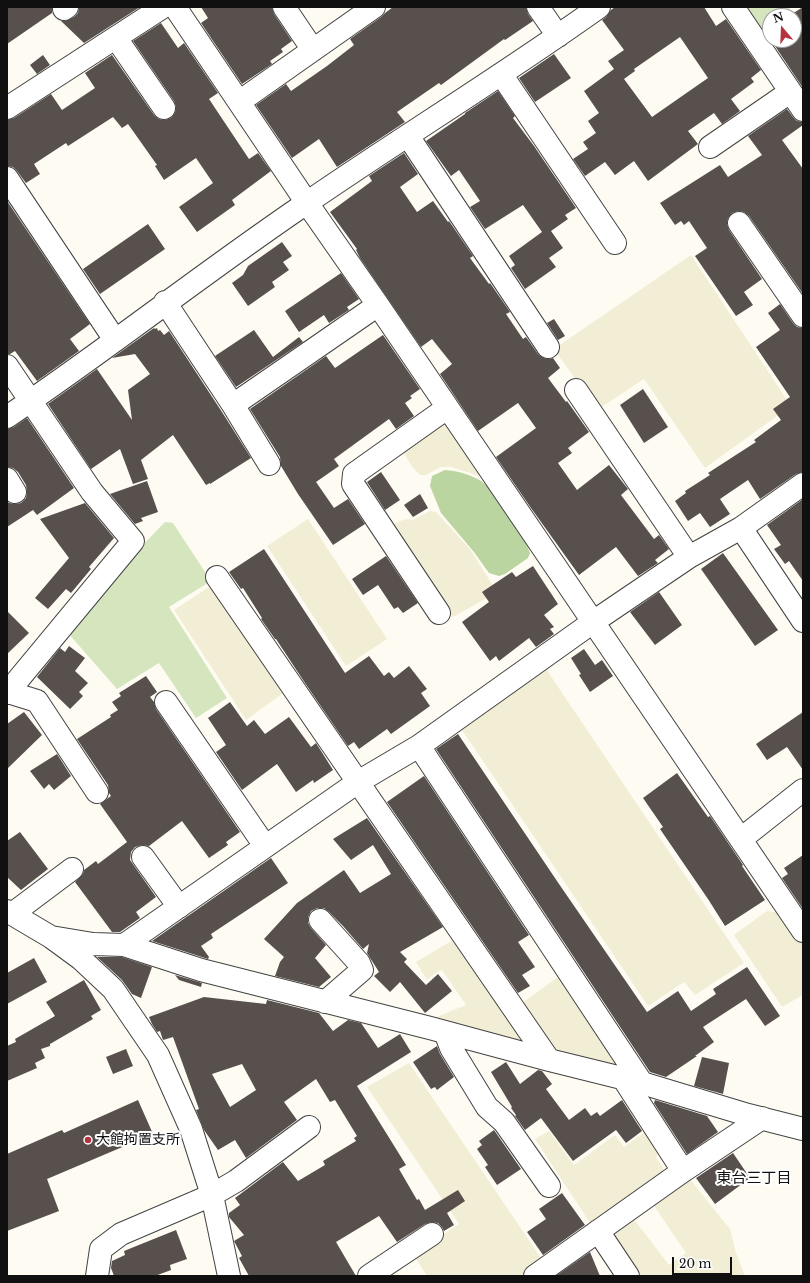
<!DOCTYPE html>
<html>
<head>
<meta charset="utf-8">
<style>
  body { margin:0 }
  #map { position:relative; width:810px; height:1283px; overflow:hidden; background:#fefbf3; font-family:"Libre Baskerville",serif }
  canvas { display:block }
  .frame { position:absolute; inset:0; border:8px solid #101010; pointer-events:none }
  .north { position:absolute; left:762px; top:8px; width:40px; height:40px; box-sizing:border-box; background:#fff; border:1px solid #9f9f9f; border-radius:50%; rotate:341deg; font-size:11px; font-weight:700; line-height:16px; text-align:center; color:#101010 }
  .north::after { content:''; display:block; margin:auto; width:14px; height:18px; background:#b33440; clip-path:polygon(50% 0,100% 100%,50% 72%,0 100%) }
  .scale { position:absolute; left:672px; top:1257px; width:60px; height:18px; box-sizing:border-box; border:2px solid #101010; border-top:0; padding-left:5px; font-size:12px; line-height:14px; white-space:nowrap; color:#101010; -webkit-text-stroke:3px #fff; paint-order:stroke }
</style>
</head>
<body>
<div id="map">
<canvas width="810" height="1283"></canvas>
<div class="frame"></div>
<div class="north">N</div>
<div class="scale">20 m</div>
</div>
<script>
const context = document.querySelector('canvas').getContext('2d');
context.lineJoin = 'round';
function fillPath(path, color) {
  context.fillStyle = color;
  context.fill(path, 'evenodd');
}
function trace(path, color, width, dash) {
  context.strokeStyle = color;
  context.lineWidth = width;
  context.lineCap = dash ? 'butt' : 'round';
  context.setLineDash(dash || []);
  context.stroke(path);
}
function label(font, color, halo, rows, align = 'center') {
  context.font = font + ' "Libre Baskerville","Noto Sans JP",serif';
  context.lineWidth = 4;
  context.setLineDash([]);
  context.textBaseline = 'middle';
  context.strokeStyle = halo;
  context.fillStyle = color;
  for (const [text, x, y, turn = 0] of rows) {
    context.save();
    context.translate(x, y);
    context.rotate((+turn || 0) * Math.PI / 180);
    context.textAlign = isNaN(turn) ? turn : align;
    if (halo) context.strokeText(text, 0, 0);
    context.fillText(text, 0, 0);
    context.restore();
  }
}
fillPath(new Path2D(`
  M691,255L791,406L705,468L644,379L597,410L554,349Z
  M446,418L483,474L479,476L451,467H441L426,475H420L412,467L402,449Z
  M430,511L436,512L470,549L495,589L494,594L455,616L451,617L394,534L393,528L395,523L403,520L409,519L413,520Z
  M308,519L387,639L346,666L267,546Z
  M215,583L286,691L246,720L174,610Z
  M546,669L744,963L695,995L684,982L648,1006L460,727Z
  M767,911L782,913L803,943V995L782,1007L734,935Z
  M458,937L530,1045L434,1018L466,1005L442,970L437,972L427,980L416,962Z
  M558,977L605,1043L622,1071L550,1052L518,1006Z
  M409,1063L543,1261L522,1276H427L413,1254L459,1224L367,1087Z
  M649,1129L662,1148L656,1157L668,1176L594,1229L535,1139L549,1131L574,1165L615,1135L624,1147Z
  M689,1178L730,1229L736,1253L745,1276H635L609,1237L633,1218L669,1265L686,1253L652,1203Z`), '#f2eed5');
fillPath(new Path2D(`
  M744,7H792L779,16H770V22L759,29Z
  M165,522L173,523L211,581L169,607L227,698L196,718L159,663L117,689L68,633L136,552Z`), '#d5e6bf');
fillPath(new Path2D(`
  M445,470C458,471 474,475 485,484C501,498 523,533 530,553L528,558L505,574L499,576L489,573L474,552L441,513L430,486L432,476Z`), '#bbd5a0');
fillPath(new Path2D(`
  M7,7H52V13L7,44Z
  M79,7H140L84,43L61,21H65L74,17L78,13Z
  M201,7H272L274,14L292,41L281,49L283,52L270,61L272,64L242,84L201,23L208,18Z
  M393,7H526L528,14L533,21L505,40L504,39L441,85L439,83L397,112L405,122L337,167L319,139L292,158L256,105L286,84L291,91L327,66L354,45L350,39L381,17L385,13Z
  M615,7H704L716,26L726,19L761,70L751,78L754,82L731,99L740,111L722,124L714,113L688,131L698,144L648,181L634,161L615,175L605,162L585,176L573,159L588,149L583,142L596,133L588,121L599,113L584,91L614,69L608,61L624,50L602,20L606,17L611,10ZM680,37L708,78L652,117L624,79L635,71L634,69Z
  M803,7V88L771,40H794V16H789Z
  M161,23L178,48L184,43L218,93L209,99L249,159L258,153L271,171L232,200L235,205L197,232L179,207L213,183L196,158L164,180L155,166L157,165L128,124L122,128L113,117L68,146L66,143L34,164L40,174L26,183L17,171L13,167L7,166V120L14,118L51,94L62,110L95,88L85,73L112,55L154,115L159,119L165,120L171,118L175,113L176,107L174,101L133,41Z
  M554,54L571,78L535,102L519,78Z
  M43,55L50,65L37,74L30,65Z
  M498,91L515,116L513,118L534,146L576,208L565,215L568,219L551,231L563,248L549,258L556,267L525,289L511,268L515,265L509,256L542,232L523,205L485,229L470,207L480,201L459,170L451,176L426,141L465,114V113Z
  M787,109L793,117L797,121L803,122V125L782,140L803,169V294L749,216L744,212L738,211L732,213L728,218L727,224L729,230L762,279L744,292L753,305L736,316L695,256L707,248L689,221L684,225L681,221L675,225L660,203L720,165L728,177L762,155L748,136Z
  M404,153L418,174L400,187L417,212L433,201L448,222L449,221L473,256L470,258L489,284L490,283L510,312L506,314L523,339L526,337L538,354L543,358L548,359L553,358L560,368L548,378L566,402L567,401L589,432L568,448L572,453L558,463L577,490L609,465L628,489L621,495L654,539L659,535L669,549L655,560L658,563L638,576L616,547L579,575L531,508L496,457L536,428L518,403L478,431L440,374L452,364L432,339L421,347L360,258L356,250L357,249L330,212L372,181L369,176Z
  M7,201L90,324L70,339L79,351L37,381L15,351L10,354H7Z
  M148,224L165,249L100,294L83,269Z
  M282,242L292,256L283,262L289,270L272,282L275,287L248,306L232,283L243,275L248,266Z
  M341,273L359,299L347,307L349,310L329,323L324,315L299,332L285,311Z
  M780,304L793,323L797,327L803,328V472L796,474L760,499L748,480L720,499L730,514L710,527L700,513L688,521L675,501L686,493L685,491L710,475L708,473L756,442L754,440L781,420L773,409L790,397L756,347L780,330L768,313Z
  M554,319L565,336L558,340L547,323Z
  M154,328L155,329L157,328L158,331L160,330L164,335L169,331L222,412L251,458L210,484V483L206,485L173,435L141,460L148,479L133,484L120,449L91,469L48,404L97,369L132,420L128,390L150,374L135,354L112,358Z
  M254,330L273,357L299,337L303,342L236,387L215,356Z
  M383,335L420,389L410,396L412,398L405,403L414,416L396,429L389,419L334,459L339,466L316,482L334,508L348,499L365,524L333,545L298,494L281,466L280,457L250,409L326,356L335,368Z
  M643,389L668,427L644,443L620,405Z
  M27,418L74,488L37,515L33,510L7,527V501L9,503L15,504L21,503L26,498L27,492L26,485L18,472L13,468L7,467V429L14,427Z
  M381,472L400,500L385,510L367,482Z
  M147,481L158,512L141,518L143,521L135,524L110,494Z
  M420,494L428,508L413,517L404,505Z
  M803,499V581L789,561L785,564L774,549L781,545L767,525Z
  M85,503L114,538L89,567L91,569L71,593L66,589L48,609L35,598L69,558L40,519Z
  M264,549L345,673L369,656L384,676L389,672L394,678L409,666L427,689L421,693L430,706L391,734L387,729L359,749L354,742L348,746L305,683L276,639H275L261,619L262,618L243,588L241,589L229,572Z
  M723,553L778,630L755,646L701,569Z
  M386,556L418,603L403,613L398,607L394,609L378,585L363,595L352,579Z
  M533,566L558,604L544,615L554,627L550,629L554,634L536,647L529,638L499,661L496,656L490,661L462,622L489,602L482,592L512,572L516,577Z
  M659,592L682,625L655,645L630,612Z
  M7,611L29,633L7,654Z
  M69,646L85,658L75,671L88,683L79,692L83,696L70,709L37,677L60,648L65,652Z
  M584,649L595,665L602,660L613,676L590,692L579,675L581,674L571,658Z
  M146,676L157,692L150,697L154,702L156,709L240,832L226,842L228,845L209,858L182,821L149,846L142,845L135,847L131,852L130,860L156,897L136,912L140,918L120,932H112L75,882L83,874L84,870L96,861L98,864L127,842L100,804L111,796L109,793L108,785L77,739L111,717L110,715L118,710L112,702L121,696L119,693Z
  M230,702L247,726L254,720L265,734L289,717L311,747L316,743L333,770L314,783L313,780L296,792L277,764L242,790L216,752L226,745L208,718Z
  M24,712L42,735L7,769V724Z
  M803,712V770L787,747L767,760L756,744Z
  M458,734L559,884L647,1012L678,991L691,1011L716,994L713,989L747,967L780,1016L765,1026L746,999L703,1027L714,1042L695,1056H697L666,1077L650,1072L436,749Z
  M57,754L71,776L54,790L49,784L44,789L30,771Z
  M677,773L708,817L710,816L743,865L742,866L765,900L725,926L708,899L660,829L663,827L643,798Z
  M424,776L529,935L518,942L535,967L522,975L530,986L518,993L387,802Z
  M367,818L443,927L400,952L407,959L404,962L426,985L438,974L452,991L425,1013L400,982L390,992L374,976L379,972L367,953L369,944L363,949L343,926L329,912L324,908H317L311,911L308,917V923L311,928L326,945L315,958L331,977L319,987L275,976L280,962L284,957L264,939L297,903L344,870L360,893L391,874L373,845L351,860L333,839Z
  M20,832L48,869L21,890L7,877V841Z
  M803,855V909L782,878L788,874L784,868Z
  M271,858L288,883L211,934L213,938L201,946L209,957L208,959L152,941Z
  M97,957H122L152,967L141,998L132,994L122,980Z
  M34,958L47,982L7,1004V973Z
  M175,975L202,983L201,987L179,980Z
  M84,980L101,1010L91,1016L93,1019L50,1044V1046L41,1049L45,1058L35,1063L37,1068L7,1081V1046L16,1042L15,1039L55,1016L46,1002Z
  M204,997L266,1004L267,1000L319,1013L333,1031L348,1020L361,1023L378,1048L400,1034L411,1052L357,1086L406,1165L399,1169L417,1200L419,1199L425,1210L458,1190L465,1201L447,1213L454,1225L444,1231L442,1227L438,1223L431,1222L425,1224L397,1242L379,1216L336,1242L356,1276H249L239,1258L242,1256L234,1241L244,1235L229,1217V1213L240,1205L235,1198L283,1162L298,1181L325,1165L323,1161L356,1141L354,1138L357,1136L335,1100L330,1102L316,1079L284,1102L297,1120L246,1158L235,1140L218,1150L204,1130L196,1110L199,1109L173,1037L163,1040L160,1031L157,1032L152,1024L149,1017ZM242,1064L256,1090L230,1107L212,1074Z
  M437,1046L440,1054L454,1077L437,1090L435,1087L431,1089L413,1062Z
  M126,1049L133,1066L113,1074L106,1057Z
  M702,1057L729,1063L723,1094L694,1086Z
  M506,1062L520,1084L538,1070L542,1071L552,1084L546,1089L569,1120L585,1108L591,1116L597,1112L600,1116L622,1100L642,1131L626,1143L616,1130L573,1161L541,1118L525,1130L515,1116L516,1115L511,1108L512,1107L491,1072Z
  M138,1100L153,1134L47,1179L59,1211L7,1231V1154L62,1130L64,1133Z
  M655,1100L707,1116L718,1132L687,1154L654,1103Z
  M494,1130L521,1169L497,1185L485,1167L488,1165L477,1149L482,1145L479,1141Z
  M733,1153L750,1178L715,1204L696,1178Z
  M562,1193L585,1225L543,1255L527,1232L546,1219L539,1209Z
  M176,1230L187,1259L170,1265L171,1270L155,1276H114L111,1268L112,1261L125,1255L124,1251Z
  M590,1252L600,1276H558L557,1275Z`), '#57504d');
const minor = new Path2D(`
  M175,7L307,203L378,305L803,931
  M284,7L313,50
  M538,7L558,36
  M733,7L803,110
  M64,9L67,7
  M116,38L164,108
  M501,74L615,243
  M239,102L374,7
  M7,108L163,7
  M408,136L548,347
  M710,147L790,92
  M7,178L115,340
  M739,223L803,316
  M165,302L233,405L269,464
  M7,366L92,492L133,541L7,693
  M576,390L689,557
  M233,405L378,305
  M7,417C109,348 206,271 308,202C404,136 504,75 599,7
  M7,479L15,492
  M741,528L803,621
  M217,577L549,1060
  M439,613L353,484L354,474L447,408
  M8,692L37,701L97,792
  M166,702L265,846
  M419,746L642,1083
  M741,839L803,790
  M143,857L179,907
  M7,911L51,937L81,959L113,989L158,1055L191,1129L212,1195L229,1276
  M12,914L72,869
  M320,920L359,963L362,970L325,1002
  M51,937L93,944L124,945L201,970L430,1028L549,1060L642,1083L748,1115L803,1129
  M124,945L358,782L419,746L593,622L689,557L741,528L803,484
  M445,1032L451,1048L487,1107L504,1122L549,1186
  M623,1078L683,1171
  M598,1231L628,1276
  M97,1276L101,1249L121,1234L212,1195L236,1181L309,1127
  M369,1276L432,1234
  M535,1276L683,1171L762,1118`);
trace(minor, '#434343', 24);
trace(minor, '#fff', 22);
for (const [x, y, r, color] of [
  [88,1140,4,"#b33440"]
]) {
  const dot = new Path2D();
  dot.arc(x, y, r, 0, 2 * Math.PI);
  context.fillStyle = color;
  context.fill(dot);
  trace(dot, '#fff', 1.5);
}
label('14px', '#101010', '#fff', [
  ["大館拘置支所",96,1140]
], 'left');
label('15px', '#101010', '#fff', [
  ["東台三丁目",754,1179]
]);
</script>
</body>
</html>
